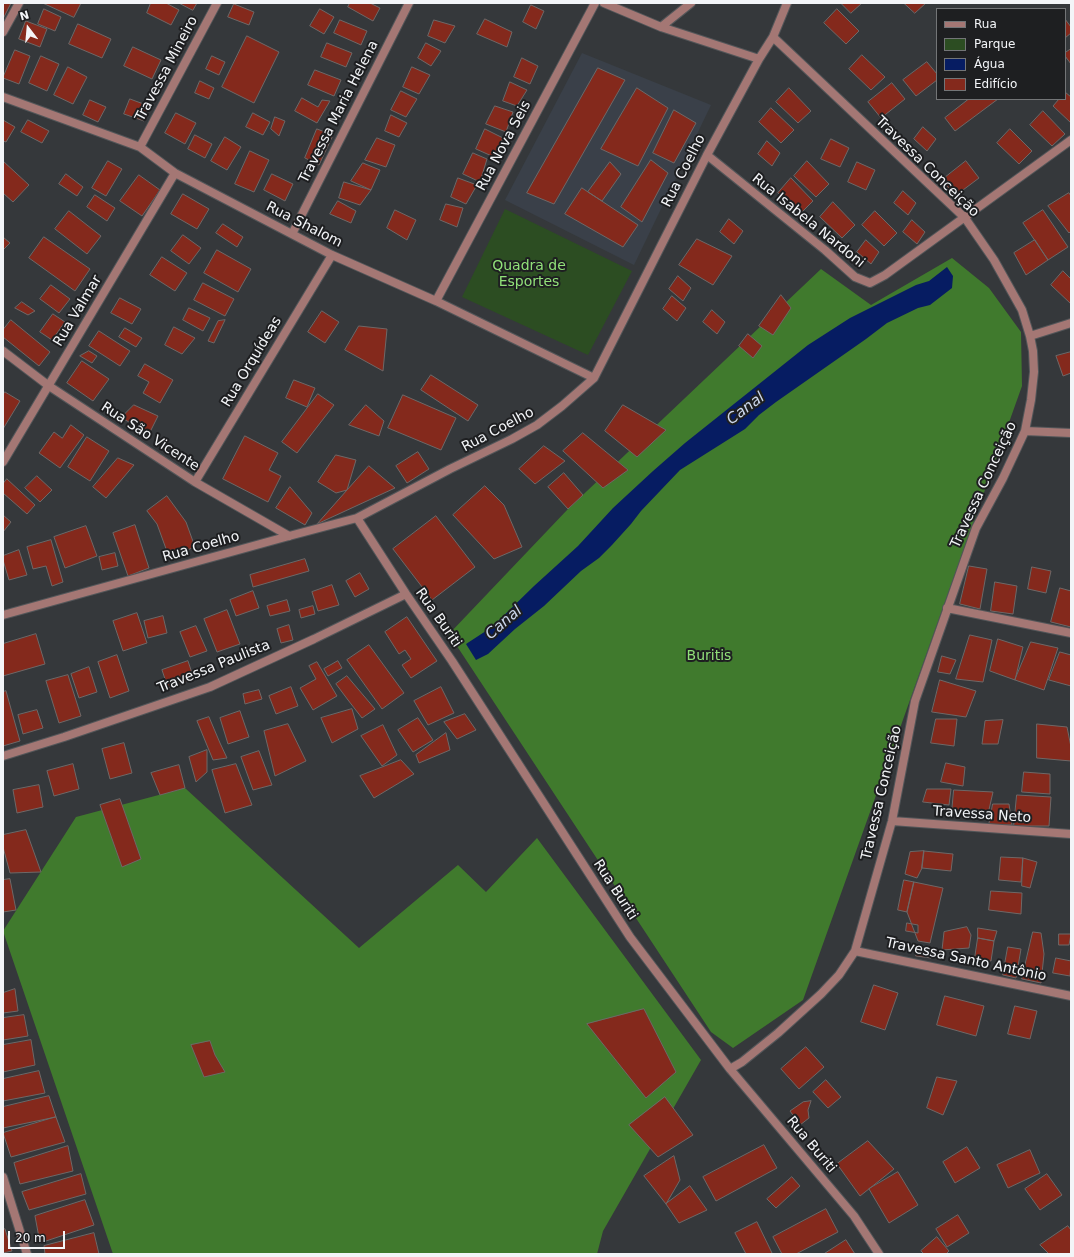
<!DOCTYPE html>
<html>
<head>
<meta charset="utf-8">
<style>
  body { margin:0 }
  #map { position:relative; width:1074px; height:1257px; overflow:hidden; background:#35383b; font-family:"DejaVu Sans",sans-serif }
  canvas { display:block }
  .frame { position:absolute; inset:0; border:4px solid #f3f5f8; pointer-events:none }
  .legend { position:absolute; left:936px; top:8px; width:130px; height:92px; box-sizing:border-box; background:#1e1f21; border:1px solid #737577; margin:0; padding:5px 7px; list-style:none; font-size:12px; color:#f3f5f8 }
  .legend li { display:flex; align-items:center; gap:8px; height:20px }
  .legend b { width:20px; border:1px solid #737577 }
  .north { position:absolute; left:8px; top:8px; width:40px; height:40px; -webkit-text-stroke:3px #1e1f21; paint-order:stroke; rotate:344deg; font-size:11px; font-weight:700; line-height:16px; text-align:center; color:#f3f5f8 }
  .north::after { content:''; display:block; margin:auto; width:14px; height:18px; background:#f3f5f8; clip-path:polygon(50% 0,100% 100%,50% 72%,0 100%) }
  .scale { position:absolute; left:8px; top:1231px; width:57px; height:18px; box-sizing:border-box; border:2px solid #f3f5f8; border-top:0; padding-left:5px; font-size:12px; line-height:14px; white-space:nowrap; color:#f3f5f8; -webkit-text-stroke:3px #1e1f21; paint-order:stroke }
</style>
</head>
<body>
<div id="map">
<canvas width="1074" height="1257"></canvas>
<div class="frame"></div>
<ul class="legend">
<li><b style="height:5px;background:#a47774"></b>Rua</li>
<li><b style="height:11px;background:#2c4d22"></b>Parque</li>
<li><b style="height:11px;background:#061c62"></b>Água</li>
<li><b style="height:11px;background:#84291c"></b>Edifício</li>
</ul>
<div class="north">N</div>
<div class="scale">20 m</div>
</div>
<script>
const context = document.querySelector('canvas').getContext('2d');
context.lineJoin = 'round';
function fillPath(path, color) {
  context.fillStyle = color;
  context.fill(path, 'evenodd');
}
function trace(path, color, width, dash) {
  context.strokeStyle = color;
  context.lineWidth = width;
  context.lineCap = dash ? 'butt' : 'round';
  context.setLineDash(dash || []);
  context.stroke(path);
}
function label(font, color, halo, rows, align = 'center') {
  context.font = font + ' "DejaVu Sans",sans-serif';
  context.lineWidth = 4;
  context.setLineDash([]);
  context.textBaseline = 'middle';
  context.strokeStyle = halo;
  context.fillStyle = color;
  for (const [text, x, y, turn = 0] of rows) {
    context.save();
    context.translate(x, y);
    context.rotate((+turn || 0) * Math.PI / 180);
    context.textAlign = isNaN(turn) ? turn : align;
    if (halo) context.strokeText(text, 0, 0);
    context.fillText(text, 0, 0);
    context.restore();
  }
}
fillPath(new Path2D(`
  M582,53L711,105L634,265L505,200Z`), '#3a4049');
fillPath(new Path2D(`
  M505,209L632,271L588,355L462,297Z`), '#2c4d22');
fillPath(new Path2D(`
  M952,258L989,288L1021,332L1022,386L803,1000L733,1048L711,1032L449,634L568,509L821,269L871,305Z
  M185,788L359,948L458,865L486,892L537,838L701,1060L603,1231L597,1254H113L3,931L76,817Z`), '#407a2d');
fillPath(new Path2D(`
  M947,267L953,276L952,288L930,305L918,308L887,323L866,339L776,402L759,415L745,429L680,470L641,511L631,524L612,545L599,558L581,571L544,606L515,629L488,654L476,660L466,644L492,627L534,586L578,546L613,508L653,471L685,443L808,345L850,318L916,285L929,281Z`), '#061c62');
const building = new Path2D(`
  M3,3H11L3,19Z
  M43,3H81L74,17Z
  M151,3H166L179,10L171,25L147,13Z
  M179,3H197L193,10Z
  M350,3H370L380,8L373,21L348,7Z
  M841,3H862L851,13Z
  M904,3H926L915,13Z
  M234,4L254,12L249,25L228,17Z
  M531,5L544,11L536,29L523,22Z
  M44,9L61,17L55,31L38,24Z
  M320,9L334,17L324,34L310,26Z
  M837,9L859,31L846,44L824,23Z
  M485,19L512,32L507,47L477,34Z
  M1065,19L1071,27V33L1065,38Z
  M340,20L367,31L361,45L334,33Z
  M434,20L455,26L445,43L428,36Z
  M26,21L47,29L40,47L19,39Z
  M78,24L111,39L102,58L69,44Z
  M247,36L279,52L254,103L222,87Z
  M327,43L352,53L346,67L321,57Z
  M426,43L441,51L431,66L418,58Z
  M133,47L161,60L152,79L124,66Z
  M1071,49V64L1065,56V53Z
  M15,50L30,56L19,84L3,78Z
  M862,55L885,77L871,90L849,69Z
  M41,56L59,64L47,91L29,83Z
  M212,56L225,62L219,75L206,69Z
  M522,58L538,66L530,84L514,77Z
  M927,62L937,74V80L916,96L903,80Z
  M68,67L87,77L73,104L54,95Z
  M412,67L430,75L419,94L403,87Z
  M598,68L625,80L554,204L527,193Z
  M315,70L341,80L334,96L308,85Z
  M200,81L214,88L209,99L195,93Z
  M510,82L527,90L517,106L503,101Z
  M892,83L905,99L881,118L868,102Z
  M637,88L668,108L638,166L601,149Z
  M789,88L811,111L798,123L776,102Z
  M401,91L417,99L406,117L391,110Z
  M1065,92L1071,97V123L1053,106L1059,99H1065Z
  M302,98L318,107L322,100L330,101L317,123L295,111Z
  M130,99L149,106L144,121L124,114Z
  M969,99H998L955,131L945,118Z
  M90,100L106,107L98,122L83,115Z
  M495,106L513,112L506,132L486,124Z
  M771,108L794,130L781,143L759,122Z
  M674,110L696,123L674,163L653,153Z
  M1043,111L1065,134L1052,146L1030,125Z
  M176,113L196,123L185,144L165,133Z
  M253,113L270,122L263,135L246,127Z
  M391,115L407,123L399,137L385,131Z
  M275,117L285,121L279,136L271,129Z
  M3,120L15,127L6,142L3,141Z
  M28,120L49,131L42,143L21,132Z
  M923,127L936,139L927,151L914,139Z
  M317,129L333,135L319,165L305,158Z
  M485,129L503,138L494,157L476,149Z
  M1010,129L1032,151L1019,164L997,143Z
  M195,135L212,144L205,158L188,149Z
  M225,137L241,147L227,170L211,161Z
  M377,138L395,145L386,167L365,160Z
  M831,139L849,148L840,167L821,159Z
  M767,141L780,153L772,166L758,154Z
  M250,151L269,160L254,192L235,184Z
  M473,153L487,159L480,182L463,174Z
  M651,160L668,173L642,222L621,207Z
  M3,161L29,185L13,202L3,193Z
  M108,161L122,169L106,196L92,188Z
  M807,161L829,184L816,197L794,176Z
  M966,161L979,178L955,196L942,180Z
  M610,162L621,174L602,201L588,192Z
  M857,162L875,170L866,190L848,182Z
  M363,163L380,170L371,190L351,181Z
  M66,174L83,187L77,196L59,184Z
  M272,174L293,184L285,201L264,190Z
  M139,175L160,190L142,216L120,201Z
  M458,178L477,185L466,204L451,197Z
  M791,178L813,201L800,214L778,193Z
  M344,182L371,190L360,205L339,198Z
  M582,188L638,225L623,247L565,214Z
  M903,191L916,203L908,215L894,203Z
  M1069,193L1071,196V231L1069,233L1048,206Z
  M183,194L209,209L197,229L171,214Z
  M95,195L115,208L107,221L87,207Z
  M338,201L356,211L351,223L330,214Z
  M833,202L855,225L842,238L820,217Z
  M446,204L463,208L457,227L440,220Z
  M395,210L416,220L407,240L387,228Z
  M1043,210L1068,247L1048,260L1023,223Z
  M69,211L101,236L87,254L55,229Z
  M875,211L897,233L884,246L862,225Z
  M729,219L743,231L734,244L720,232Z
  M912,220L925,232L917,244L903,232Z
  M223,224L243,237L237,247L216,233Z
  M183,235L201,248L189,264L171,251Z
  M3,237L10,243L3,250Z
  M44,237L90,269L75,291L29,258Z
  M697,239L732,256L713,285L679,265Z
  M866,240L879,252L871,264L857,252Z
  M1035,240L1048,260L1026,275L1014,253Z
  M217,250L251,269L238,292L204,273Z
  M162,257L187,273L175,291L150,275Z
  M1063,271L1071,279V304L1051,285Z
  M678,276L691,288L683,301L669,289Z
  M203,283L234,299L225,316L194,300Z
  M51,285L70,299L59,313L40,299Z
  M781,295L791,308L773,335L759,326Z
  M672,296L686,308L677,321L663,309Z
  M120,298L141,309L132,324L111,313Z
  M22,302L35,311L28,315L15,308Z
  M189,308L210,318L203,331L183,320Z
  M712,310L725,322L717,334L703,322Z
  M322,311L339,322L325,343L308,332Z
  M53,314L65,322L52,340L40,332Z
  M11,320L50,352L39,366L3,337V330Z
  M225,320L214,343L208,341L218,321Z
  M359,326L387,329L383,371L345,350Z
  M174,327L195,338L182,354L165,345Z
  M125,328L142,338L136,347L119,337Z
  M99,331L130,351L120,366L89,346Z
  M748,334L762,346L753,358L739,346Z
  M89,351L97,356L92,363L80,356Z
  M1071,352V373L1063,376L1056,356Z
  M82,361L109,379L93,401L67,383Z
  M145,364L173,380L160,403L143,393L149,382L138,376Z
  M431,375L478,405L468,421L421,390Z
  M294,380L315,388L307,407L286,398Z
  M5,392L20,401L3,429V395Z
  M318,394L334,405L297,453L282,442Z
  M403,395L456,418L441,450L388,428Z
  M134,405L158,416L150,432L121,418Z
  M366,405L384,421L379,436L349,425Z
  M623,405L666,430L637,457L605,431Z
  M71,425L84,435L60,468L39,453L54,432L62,438Z
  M583,433L628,470L603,488L563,451Z
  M245,436L278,453L269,470L281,476L268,502L223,479Z
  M87,437L109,451L90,481L68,467Z
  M544,446L565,461L535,484L519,469Z
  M418,452L429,469L407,483L396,466Z
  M336,455L356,460L347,490L336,493L318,482Z
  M118,458L134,465L106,498L93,487Z
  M369,466L395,488L317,524L347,490Z
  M564,473L583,495L568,509L548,487Z
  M37,476L52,490L40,502L25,488Z
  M7,479L35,505L27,514L3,493V484Z
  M485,486L504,505L522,547L494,559L453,515Z
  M290,487L312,513L305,525L276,508Z
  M167,496L186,522L195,547L169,557L157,524L147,511Z
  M3,515L11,522L3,532Z
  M436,516L475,567L432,600L393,549Z
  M135,525L149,568L128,576L113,533Z
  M86,526L97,556L65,568L54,537Z
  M51,540L63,582L52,586L46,566L33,569L27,547Z
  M19,550L27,575L9,580L3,560V556Z
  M115,553L118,566L102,570L99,557Z
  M305,559L309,571L253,587L250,575Z
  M969,566L987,569L980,609L960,604Z
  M1032,567L1051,571L1046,593L1028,589Z
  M360,573L369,589L355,597L346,581Z
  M995,582L1017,586L1013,614L991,611Z
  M332,585L339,605L318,611L312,592Z
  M1060,588L1071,591V627L1051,622Z
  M253,591L259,608L236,616L230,600Z
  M287,600L290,611L270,616L267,606Z
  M313,606L315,614L301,618L299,610Z
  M227,610L240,644L217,652L204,619Z
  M137,613L147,643L123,651L113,621Z
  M163,616L167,633L148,638L144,621Z
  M407,617L437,661L411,678L402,665L411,659L405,650L399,654L385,632Z
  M289,625L293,640L281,643L277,629Z
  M196,626L207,651L190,657L180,632Z
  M36,634L45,664L3,676V644Z
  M970,635L992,640L983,682L956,679Z
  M998,639L1023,647L1015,680L990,671Z
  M1031,642L1058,648L1044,690L1015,680Z
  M369,645L404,693L382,709L347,660Z
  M1060,652L1071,655V686L1049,680Z
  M117,655L129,691L110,698L98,662Z
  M942,656L956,660L950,674L938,672Z
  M188,661L194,679L168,688L162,670Z
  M338,661L342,668L328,676L324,669Z
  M317,662L337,696L313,710L300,688L316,679L309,666Z
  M89,667L97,692L79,698L71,674Z
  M68,675L81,716L59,723L46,681Z
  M347,676L375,709L362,718L348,700L336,684Z
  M940,680L976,691L966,717L932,712Z
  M291,687L298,706L276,714L269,696Z
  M441,687L454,713L428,725L414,701Z
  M259,690L262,699L245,704L243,694Z
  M6,691L20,741L3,746V692Z
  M352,709L358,729L332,743L321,718Z
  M37,710L43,728L23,734L18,715Z
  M240,711L249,737L228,744L220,718Z
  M465,714L476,730L457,739L444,722Z
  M209,717L220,743L227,758L213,760L197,721Z
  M418,718L433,740L413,752L398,730Z
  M936,719H957L954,746L931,743Z
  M1003,720L998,744H982L985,721Z
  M288,724L306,761L275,776L264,731Z
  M1037,724L1067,727L1071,747V761L1037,758Z
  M383,725L397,755L382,766L361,736Z
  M446,733L450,750L419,763L416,755Z
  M124,743L132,773L110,779L102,749Z
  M207,750V772L196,782L189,757Z
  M259,751L272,785L253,790L241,757Z
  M401,760L414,774L374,798L360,776Z
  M946,763L965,767L963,786L941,782Z
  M73,764L79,789L54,796L47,771Z
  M236,764L252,805L225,813L212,770Z
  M179,765L185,788L160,795L151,773Z
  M1024,772L1050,774V794L1022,792Z
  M39,785L43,807L17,813L13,790Z
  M927,789H951L949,805L923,802Z
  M954,790L993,792L988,814L952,812Z
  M1017,795L1051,797L1049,826H1014Z
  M120,799L141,859L122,867L100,805Z
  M993,804H1009L1012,825H989Z
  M26,830L41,872L10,873L3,847V835Z
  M924,851L922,868L917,878L905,874L910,852Z
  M924,851L953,854L951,871L922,868Z
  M1001,857L1023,858L1021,882L999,880Z
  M1023,858L1037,862L1030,888L1022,886Z
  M10,879L16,910L3,912V880Z
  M904,880L914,882L907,912L898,910Z
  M914,882L943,888L930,943L918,941L907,912Z
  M991,891L1022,893L1021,914L989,910Z
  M907,923L918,925V933L906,931Z
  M967,927L971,935L969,948L942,950L944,932Z
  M978,928L997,931L994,941L978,938Z
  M1033,932L1041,933L1044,954L1041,983L1022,979Z
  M1059,934H1071L1069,945H1059Z
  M978,938L994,941L991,961L975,958Z
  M917,947L932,949L931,958L916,956Z
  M1008,947L1021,949L1016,978L1003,975Z
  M1056,958L1071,961L1070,976L1053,973Z
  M874,985L898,993L885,1030L861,1022Z
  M15,989L18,1011L3,1013V993Z
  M945,996L984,1006L976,1036L937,1025Z
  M1015,1006L1037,1011L1030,1039L1008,1034Z
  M644,1009L676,1072L646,1098L587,1024Z
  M24,1015L28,1036L3,1040V1018Z
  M31,1040L35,1065L3,1072V1045Z
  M210,1041L215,1055L225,1072L204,1077L191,1045Z
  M806,1047L824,1067L799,1089L781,1069Z
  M39,1071L45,1093L3,1101V1079Z
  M937,1077L957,1081L943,1115L927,1108Z
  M826,1080L841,1097L828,1108L813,1092Z
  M49,1096L56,1117L3,1128V1107Z
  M665,1097L693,1135L658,1157L629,1125Z
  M811,1101L808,1110L809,1118L800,1125L790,1111L803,1102Z
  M56,1117L65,1142L11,1157L3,1133Z
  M868,1141L894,1169L860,1196L837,1164Z
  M764,1145L777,1168L716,1201L703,1177Z
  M68,1146L73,1171L20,1184L14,1163Z
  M967,1147L980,1168L955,1183L943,1162Z
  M1030,1150L1040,1173L1008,1188L997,1165Z
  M674,1156L680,1180L666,1204L644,1176Z
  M898,1172L918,1205L889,1223L869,1189Z
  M81,1174L86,1194L29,1210L22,1192Z
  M1047,1174L1062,1195L1040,1210L1025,1189Z
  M792,1177L800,1186L776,1208L767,1199Z
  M690,1186L707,1210L679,1223L666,1204Z
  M85,1200L94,1225L40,1243L35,1216Z
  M826,1209L838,1232L796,1254H782L773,1237Z
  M958,1215L969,1233L947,1247L936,1229Z
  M757,1222L772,1253L769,1254H746L735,1233Z
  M1068,1226L1071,1230V1254H1049L1040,1245Z
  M5,1229L12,1251L3,1253V1230Z
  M94,1233L99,1254H45L44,1246Z
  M937,1237L949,1251L946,1254H924L921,1251Z
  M846,1240L855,1254H824Z`);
fillPath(building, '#84291c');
trace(building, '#6e6867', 1);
const minor = new Path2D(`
  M604,3L661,27L759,59
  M661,27L691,3
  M3,32L19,3
  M3,97L140,147L175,173L332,255L436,301L594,378
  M140,147L217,3
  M707,155L825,250L855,277L870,283L885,275L1071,140
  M292,234L409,3
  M436,301L595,3
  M1030,336L1071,323
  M3,351L49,386L195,482L289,536
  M1025,431L1071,433
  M3,462L175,173
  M195,482L332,255
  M357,518L406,594L452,661L630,937L730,1069L854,1216L879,1254
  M947,608L1071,633
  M3,615L289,536L357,518L450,469L512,439L537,425L562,406L594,378L707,155L759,59L773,37L787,3
  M3,756L64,737L210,687L314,639L406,594
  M892,821L1071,834
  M855,951L1071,996
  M730,1069L742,1062L778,1033L821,994L839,975L855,951L892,821L915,701L976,528L1003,478L1025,431L1031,400L1034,372L1033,351L1030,336L1022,310L994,260L965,218L773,37
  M3,1177L27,1254`);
trace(minor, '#535659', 10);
trace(minor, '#a47774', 8);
label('14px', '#f3f5f8', '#1e1f21', [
  ["Travessa Mineiro",167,69,-62],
  ["Travessa Maria Helena",339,112,-63],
  ["Rua Nova Seis",504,146,-62],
  ["Travessa Conceição",927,167,44],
  ["Rua Coelho",684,171,-63],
  ["Rua Isabela Nardoni",808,221,39],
  ["Rua Shalom",304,225,27],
  ["Rua Valmar",78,311,-59],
  ["Rua Orquídeas",252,362,-59],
  ["Rua Coelho",498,430,-28],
  ["Rua São Vicente",150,437,33],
  ["Travessa Conceição",984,485,-65],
  ["Rua Coelho",201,547,-16],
  ["Rua Buriti",438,618,55],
  ["Travessa Paulista",214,667,-22],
  ["Travessa Conceição",882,793,-77],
  ["Travessa Neto",982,815,4],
  ["Rua Buriti",615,890,57],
  ["Travessa Santo Antônio",966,960,12],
  ["Rua Buriti",811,1145,50]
]);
label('14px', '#91e079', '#1e1f21', [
  ["Quadra de",529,266],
  ["Esportes",529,282],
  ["Buritis",709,656]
]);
label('italic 15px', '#ccd7ec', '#1e1f21', [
  ["Canal",746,409,-37],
  ["Canal",504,623,-41]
]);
</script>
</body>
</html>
